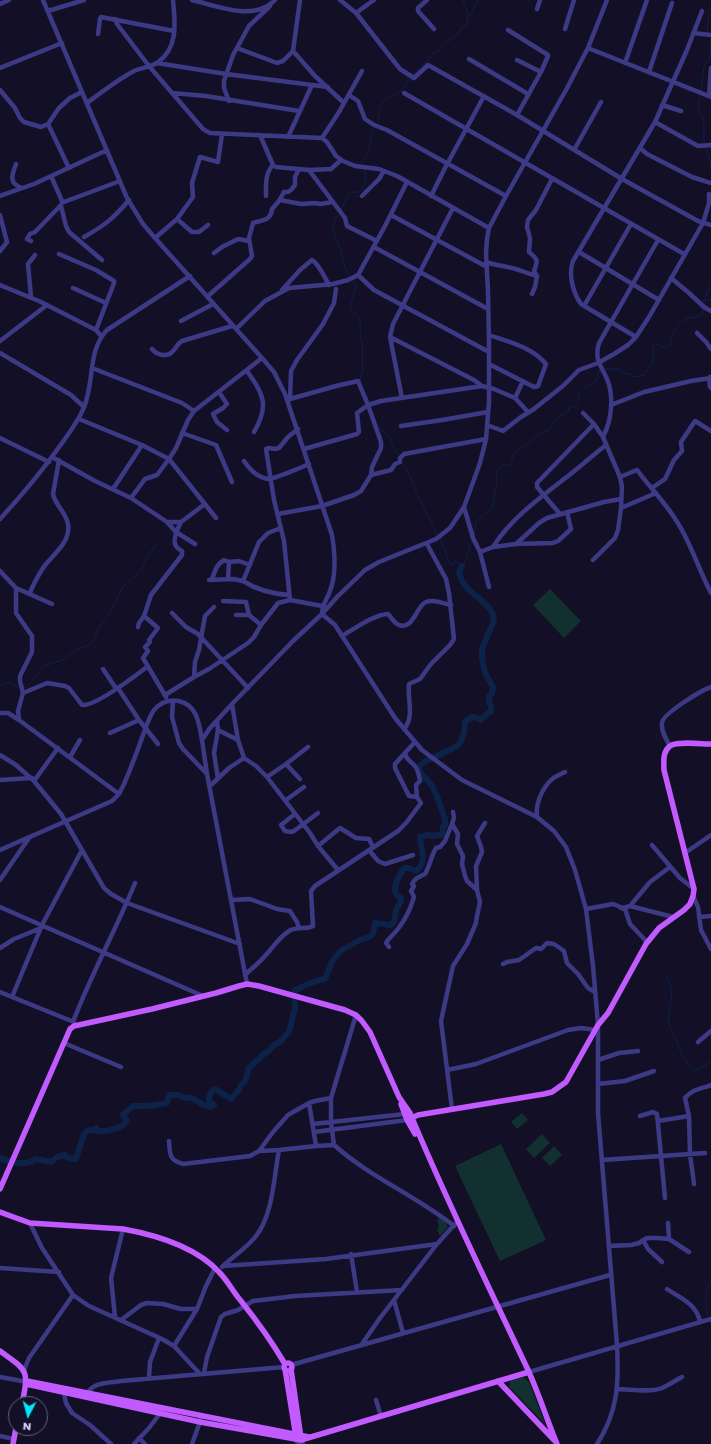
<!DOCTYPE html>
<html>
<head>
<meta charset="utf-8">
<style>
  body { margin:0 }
  #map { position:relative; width:711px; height:1444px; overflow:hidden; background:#130f26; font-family:Poppins,sans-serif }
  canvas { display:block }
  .north { position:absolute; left:8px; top:1396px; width:40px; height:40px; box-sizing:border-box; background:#130f26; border:1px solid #625e7d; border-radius:50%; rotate:186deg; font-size:11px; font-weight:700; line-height:16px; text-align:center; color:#d9d4ff }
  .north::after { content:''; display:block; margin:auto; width:14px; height:18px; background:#00e5ff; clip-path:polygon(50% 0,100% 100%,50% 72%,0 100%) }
</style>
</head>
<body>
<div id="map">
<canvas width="711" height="1444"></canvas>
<div class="north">N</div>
</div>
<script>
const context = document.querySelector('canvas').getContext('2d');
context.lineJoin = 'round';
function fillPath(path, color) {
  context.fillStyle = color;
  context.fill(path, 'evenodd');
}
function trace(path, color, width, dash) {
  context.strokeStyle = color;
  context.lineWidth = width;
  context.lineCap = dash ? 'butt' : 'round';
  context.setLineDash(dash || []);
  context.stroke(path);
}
fillPath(new Path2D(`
  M550,589L581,621L564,638L533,605Z
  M522,1113L528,1120L517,1129L511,1122Z
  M542,1134L550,1143L534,1158L526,1149Z
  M501,1144L546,1240L500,1261L455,1166Z
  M554,1146L562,1155L550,1166L542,1158Z
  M439,1217L447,1224V1228L440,1236L437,1230L439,1226L437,1221Z
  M523,1377L529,1382L545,1424L509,1387L510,1381Z`), '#12302f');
trace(new Path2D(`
  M463,0L469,16
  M708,33C705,25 711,19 708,11L711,8
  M412,75L426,62L432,54L439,51L446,43L456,36L462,27L467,25V18L470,16L478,0
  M701,90L704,67L710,57L711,38
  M700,96L698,109L704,121V144
  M377,125C381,118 377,110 382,103C386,95 395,96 401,91C404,88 408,82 410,78
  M705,147L710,160L711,169
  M362,164C362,158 368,155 369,150C371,143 370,132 375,128
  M341,210L349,192H359L363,189L366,177L364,169
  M339,213L335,220L333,230L340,249L346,270L350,277
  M352,279L356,285L350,308C360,318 361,320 360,333C360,337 362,340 362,343C363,353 362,362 363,372L361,375L360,381
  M704,301L711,299
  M703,303L711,283
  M603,369H620L623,373L630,374L634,377L645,375L654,359L652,346C657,342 661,347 666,348L670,345C671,343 671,341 671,339C673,331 682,319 690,317L693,318L697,316L702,315L703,312V308
  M366,395L369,401
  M377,426L390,437L393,447L399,457
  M402,463C411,475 414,488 420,500C425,512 433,523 437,535
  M474,535L476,521L492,508C494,500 495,493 496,486C497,480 496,475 498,469L503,466L510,465L514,452L528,444L540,433L549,430L555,420L568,411L569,408C574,407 578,405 580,400C577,393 579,390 586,387C590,386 592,383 596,382L598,372L601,371
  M440,539L450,564L452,565L456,562L459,563L462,566C468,560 468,553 469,546L473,542
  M0,685L9,682L19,687
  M24,688C31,686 33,678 38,675L41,667L65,659L75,650L87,646L93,641L100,626L112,609L123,587L141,570L153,548L158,545
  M667,976L669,981L672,995L668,1016L669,1024L677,1042L681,1053L693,1071L700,1069L711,1062
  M709,1318C705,1306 704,1290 711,1280
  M710,1321L711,1324
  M711,1347V1354`), '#0c2248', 1);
trace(new Path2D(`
  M0,1158C10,1163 26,1166 36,1159L51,1162L57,1157L65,1155L68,1158L76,1159L84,1134L88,1130H95L96,1128L98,1131C106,1132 122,1129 127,1121L123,1115L133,1106H148L167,1103L169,1095H178L185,1098C194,1095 201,1107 211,1107L214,1105L209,1101C209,1096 210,1091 215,1089L231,1099L239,1090L241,1085L245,1081L249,1068L264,1054L269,1051L274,1045L280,1042L289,1032L295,1007L294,991C304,986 314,980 325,979L332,962L337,955L342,950L360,940L369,937L373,934L375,923L391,925L394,922L396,910L401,901V898C399,897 397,896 396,894C392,886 401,873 404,868H408L416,871C428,861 421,850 420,837L428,835L435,836L436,835H442L443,827L445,826C445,824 445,822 445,820C445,818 435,790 433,788C430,781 420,776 419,768C419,761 452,751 458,745C464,739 465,730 465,722C470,717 475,715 480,720L488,713L491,712C492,706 488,702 489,696L492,694L493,687L485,673L482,659V649L494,620C494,617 493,614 491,611C483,597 462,591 459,572L462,566`), '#0c2248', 6);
trace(new Path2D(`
  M43,0L127,198L143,224L155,238L262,358L274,372L285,394L332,535C335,553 337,573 330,591C327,600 322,604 322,614L335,625L395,718L422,750L462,780L537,817L554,831L566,847L575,870L586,909L593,966L598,1025V1113L617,1345C619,1383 618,1412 597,1444
  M192,0C218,6 254,22 275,0
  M300,0L293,51L315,76L344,103
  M340,0L356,13L400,69L414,78L428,65L517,115L622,179L698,221L711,225
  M427,0L418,8V11L434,29
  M0,4L9,0
  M537,9L540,0
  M48,11L84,0
  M356,13L374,0
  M115,19L117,24L149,66L203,129L210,133L322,138L339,112L362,71
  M565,29L574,0
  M508,30L548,55V56L541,72L517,115
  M693,33L711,35
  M98,34L100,19L101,17L174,31
  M237,48L277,63L283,61L293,51
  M588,48L711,97
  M469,59L528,94
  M517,60L541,72
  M157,63L226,74L328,87
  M625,63L647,0
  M0,68L62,43
  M649,72L672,3
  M0,90L15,108L20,118L24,122L41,127L48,124L59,108L70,98L82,92
  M172,93L206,96L299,111
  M404,93L684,254
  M349,95L358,101L365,119L374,125L387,130L506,196
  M709,96L711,68
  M229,101L224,88V81L233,55L249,26L270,6
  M87,103C102,92 117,80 134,71C141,68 150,67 157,63C179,48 175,22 173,0
  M662,105L681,111
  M655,122L698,146L711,145
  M48,124L69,168
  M260,135L273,165L276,167L309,170L331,169L341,160
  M288,137L312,85
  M322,138L327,142L336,156L343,161L355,166L379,169L397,176L489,228
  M640,148L647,154L692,177L711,183
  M574,150L601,102
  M16,164C12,175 8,183 22,188
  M309,170L345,218L347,226L377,241
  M51,176L62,201L64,202L120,181
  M0,196L34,184L107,150
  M266,196C266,186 265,173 273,165
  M362,196L379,179L384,171
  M431,196L445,168L484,96
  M280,200L301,204L315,203L320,204L333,202
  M61,206L66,226L69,232L102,260
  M0,215L7,242L0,251
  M391,215L487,267
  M177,219L192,232H199L208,225
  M84,237C105,225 113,219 129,200
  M155,238L177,219L193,197L192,183L200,157L218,162L222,134
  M31,241L27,239L30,234L35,232L61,205
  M374,247L488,309
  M579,252L659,300
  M214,253L222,247L238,239L249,241
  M59,254L96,270L114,281V283L96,330L101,336
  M486,262C495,265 504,266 512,268C521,270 528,274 537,276
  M358,275L374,290L489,352
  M671,278L689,293L704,307L711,311
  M0,285L39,301L96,330
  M73,288L106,303
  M282,290L300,270L312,260C319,264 325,278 329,285
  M532,294L535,287L537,276L534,271C538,261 538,259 529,252L530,238L527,227L528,220L536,210L552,179
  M208,296L250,259L252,256L249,238L253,223C262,220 271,221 272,209L279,201L284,192H288L291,190L295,185V177L299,169
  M31,297L28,264L35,255
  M584,306L631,224
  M181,321L213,304
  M236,329L265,301L289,288L333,284L348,280L358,275L385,226L407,182
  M697,333L706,342L711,349
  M489,335C509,342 532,347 546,364L538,386L534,387L489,364
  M390,337L393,324L453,208
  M636,337L581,304C573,293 568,274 573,261L655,122L687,50L702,11
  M0,341L47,305
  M152,349C157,355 167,358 173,351C176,348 177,344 182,341L232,326
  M0,353L71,395L84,407
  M92,368L182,403L194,411L262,358
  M247,371C263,394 270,405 254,432
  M710,377L709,378L710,387L711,388
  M219,392L227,404L223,408L213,414L217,422L227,430
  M402,398L390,337L474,380L482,386
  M515,398L523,381
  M288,400L290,399L291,371L297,360L323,324L334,303L336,289
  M611,405L644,392L691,381L711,378
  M583,413L594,424L603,437L620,477L622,487L621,508L618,530L615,538L593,560
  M79,419L142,445L169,459L216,518
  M487,425L503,431L521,417L534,409L564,385L579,370L598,363L614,354L628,345L636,337L649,317L703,223L709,203V194
  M401,426L442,420L488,412
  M182,433L216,445L232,482
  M603,437C612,420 614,396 607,379C601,365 594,360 599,343L658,240
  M0,438L49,462
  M304,449L357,434L359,432L357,413L368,405L381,401L482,386L494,389L515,398L528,412
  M52,457L95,481L131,498L167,522L176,532L195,544
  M244,461C250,470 258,478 269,479C273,479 303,467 309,464
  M371,475L391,470L395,464L400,462V458L404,454L486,439
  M620,477L637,470C653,491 672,510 684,534C694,553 701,574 711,593
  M652,488L665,479L674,460L682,451L681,442L695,421L711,431
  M113,489L142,445
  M131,498L145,479L157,475L169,459L176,448L188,420L194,411
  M464,507L473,538L480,552L493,547L516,544L553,543L558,541L571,529L567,512
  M621,508L656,493
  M278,514L322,506L354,495L361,491L371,475L372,467L381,448V442L368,405L358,381L336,386L290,399
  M560,514L537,487V483L594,424
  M0,519C22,495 43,470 62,443C70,432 79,420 84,407C95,381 87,351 107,330L190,276
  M167,522H181
  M281,528L268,533L259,542L243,581C257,590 273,594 289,595
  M516,544L539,523L547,518L604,502L621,499
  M493,547C511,518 541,497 568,476C581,466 593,455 606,445
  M480,552L489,587
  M229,562L239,561L250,565
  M0,571L16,588V613L32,636V652L20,676V681L23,693L18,711L19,720
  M212,579C215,571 216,565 224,560L229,562L228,579
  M209,580L233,579L243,581
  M16,588L52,604
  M30,593C33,584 38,576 43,568C52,555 71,543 68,524C66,512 55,505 53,494L59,460
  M290,600L284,541L274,500L266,449L268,448L275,449L279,448L288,437L298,429
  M223,601L246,602L249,615
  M172,613L186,627L198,634L248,688
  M236,615H249L261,625
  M144,616L158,628L149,640L150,642L145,647L148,651L143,658L166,697
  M138,627L139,623L144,616L151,595L182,555V551C180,550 176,547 175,544C173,537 178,528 181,522L205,504
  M342,636C354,629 375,614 388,614C392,618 394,623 399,625C414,630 416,606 426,602C434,599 442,603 451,605
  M103,669L115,687L118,688L139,720L158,744
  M194,677L195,662L199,650L205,616L214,607
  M23,693L47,683L65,686L69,688L82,705C95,707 135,676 147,667
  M165,695L194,677L209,669L248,643L254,637L261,625L278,603L290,600L322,606
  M173,701L172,717L179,743L183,749L207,774
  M232,704L238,740
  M0,713H8L19,720L119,794
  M217,721L218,730L238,740L244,758
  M404,729C415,717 407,698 409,684L420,679L431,664L450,645L454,639L449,593L446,579L427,544
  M110,733L139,720
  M670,746C666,739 661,731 662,723C662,714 702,690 711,687
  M405,754C407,760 410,761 414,765C418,768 419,776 420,781L416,785L417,797
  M0,755L16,765L34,781L61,814L104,888L111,894L127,903L240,944
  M70,757L80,740
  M286,764L300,779
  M267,777L286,764L308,747
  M218,779L214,753L218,730
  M0,780L32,778
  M34,781L58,748
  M210,786L229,768L244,758L256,766L267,777L310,833L318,846L338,870
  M286,800L304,787
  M453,812L454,818L452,824L458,834L457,844L463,856L462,864L465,876L467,881L477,890
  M295,814L281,825L285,831L291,832L294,831L318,813
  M537,817C535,804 542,789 551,780C555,776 561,774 565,772
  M652,845L680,878L694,889
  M318,846L340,828L356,838L369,839L373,847
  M0,850L112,801L119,794L124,784C131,768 137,752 143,735C146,727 149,717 154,710C160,703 169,699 179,701C198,706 199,724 202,740
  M369,850L378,861L385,864L413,855
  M685,853L711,835
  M0,880L29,838
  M693,896L698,907L701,930L711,949
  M232,900L250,899L277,909L290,911L297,922L299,928
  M630,906L673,917
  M0,907L203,996
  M621,908L625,909L630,924L647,942
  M586,909L613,904L623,908L630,906L650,882L670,867
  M699,917L711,916
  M389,947L386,943C390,936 396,933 400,926C407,917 411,907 414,897L411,891L414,886L412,884C415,878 419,877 425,874C430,866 431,856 436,848L440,847L445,841L452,824
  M0,948L14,939L41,928
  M503,964L507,962L519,960L536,948L541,949L547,943L554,944L564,951L567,963L578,974L588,988L595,992
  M245,975C251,969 258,964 263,958C272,949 278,938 289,931C297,926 306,930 313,926L311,891L315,886L398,831L406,823L421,803L417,797L409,796L395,768V764L415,742
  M247,984L207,774L202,740L210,728L232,704L293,641L322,614L337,597L365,570L379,562L436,539L450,528L464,507L480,463L486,439L489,402V343L488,292L486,253L487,239L489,228L506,196L566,90L588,48L607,0
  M0,992L74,1022
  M12,997L42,925L82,850
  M356,1015L331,1098V1122L334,1145C370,1177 416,1196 454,1226
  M73,1022C91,974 116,930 135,883
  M698,1042L711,1031
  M64,1043L121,1067
  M598,1060L619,1053L638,1051
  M447,1070L476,1064L568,1030L581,1028L596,1030
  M598,1084L625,1081L654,1071
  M331,1098L315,1101L309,1103L316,1146L334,1145
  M452,1109L441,1021L453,966L467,944L476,923L477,916L480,902L477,890L476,866L482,852L481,847L477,836L485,823
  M640,1116L653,1112L657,1114L665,1198
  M658,1121L689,1116
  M313,1124L405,1114
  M314,1132L407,1120
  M169,1141C170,1155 169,1160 183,1164L250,1156L259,1151L279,1150
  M259,1151L273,1132L288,1115L309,1103
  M602,1160L705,1153
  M694,1184L690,1154L689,1116L685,1098C692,1089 701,1089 711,1085
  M30,1223L42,1248L73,1295L89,1306L162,1339L174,1346L200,1374
  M668,1223L669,1239
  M643,1240L648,1249L662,1262
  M609,1246L631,1245L639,1243L647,1238H658L669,1239L689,1252
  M351,1254L357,1292
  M223,1266L326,1259L437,1244
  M222,1267C233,1256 247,1248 256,1236C273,1215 274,1176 279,1150L316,1146
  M0,1268L59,1272
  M667,1289C680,1298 697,1304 700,1322
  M394,1300L403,1333
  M115,1317L111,1278L123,1229
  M121,1320L141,1305L147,1303L163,1304L181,1309H197
  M362,1344L380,1318L437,1244L455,1224
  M174,1346L197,1309L206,1286L215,1268
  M291,1365L610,1275
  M24,1370L29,1358L73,1295
  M529,1372L711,1319
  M204,1373L207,1357L221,1317L225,1314L238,1310L253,1301L295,1296L402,1290
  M0,1377L22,1381H27
  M149,1378L150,1362L159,1338
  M617,1389C630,1389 649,1393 662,1388C669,1385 676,1380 682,1377
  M64,1393L66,1403L72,1413L90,1425L111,1444
  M87,1394C93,1382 108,1383 121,1381L284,1367
  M376,1400L381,1416
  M0,1436L14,1439
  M139,1438L145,1444
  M297,1442L303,1444
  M134,1444L149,1428L161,1412
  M192,1444L201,1419`), '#3d3a85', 4.5);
trace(new Path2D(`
  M401,1104L407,1120L415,1134
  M407,1120L418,1115L544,1094L552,1092L566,1082L598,1025L608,1013L646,944L659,928L684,910L690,904L693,896L694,889L664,770C664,762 662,752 670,746C676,741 702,744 711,744
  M0,1189L70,1029L74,1026L152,1009L216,993L239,986L247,984L259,986L345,1010L356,1015L362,1021L370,1032L399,1097L410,1113C446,1200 488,1285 528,1370C539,1394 547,1420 557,1444
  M0,1212L30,1223L123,1229C156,1235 195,1246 219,1272C228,1281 233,1292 241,1301C257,1321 272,1342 285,1364
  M0,1351C28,1371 29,1370 22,1404
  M284 1367a4 4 0 1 1 8 0a4 4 0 1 1-8 0Z
  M285,1369L296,1437
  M291,1369L301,1438
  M27,1381L309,1437
  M498,1381L555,1441
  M26,1384L200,1422L301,1440L529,1372
  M13,1444L16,1428`), '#c25bff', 5.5);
</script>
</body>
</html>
